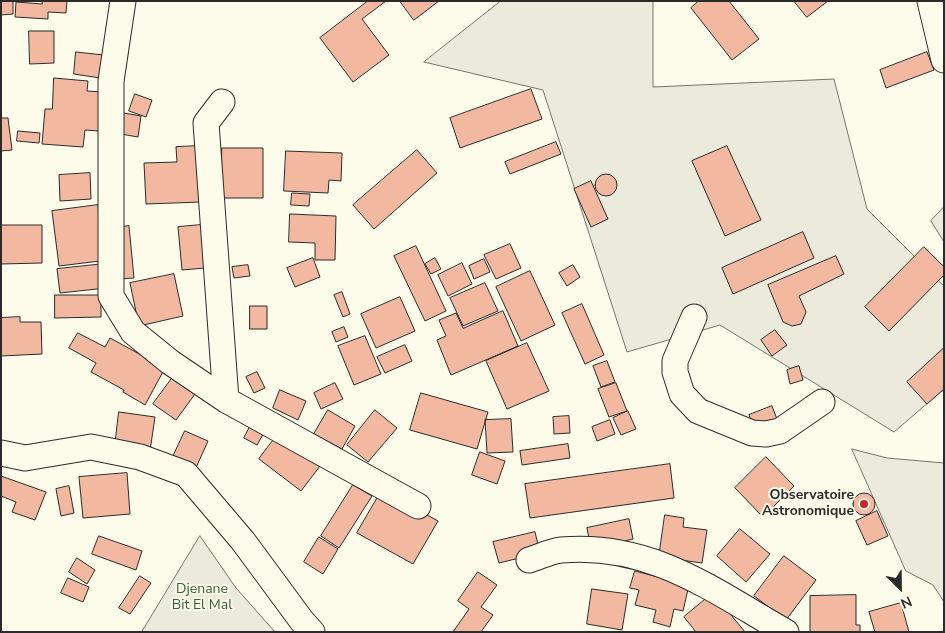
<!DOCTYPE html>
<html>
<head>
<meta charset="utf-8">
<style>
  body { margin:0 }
  #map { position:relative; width:945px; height:633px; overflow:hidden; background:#fdfbea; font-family:"Nunito Sans",sans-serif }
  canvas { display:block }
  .frame { position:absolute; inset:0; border:2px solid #2b2b2b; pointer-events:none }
  .north { position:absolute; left:875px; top:563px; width:50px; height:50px; -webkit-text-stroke:4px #fdfbea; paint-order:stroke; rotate:157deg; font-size:14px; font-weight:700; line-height:20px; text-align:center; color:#2b2b2b }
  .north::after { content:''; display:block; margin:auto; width:18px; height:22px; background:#2b2b2b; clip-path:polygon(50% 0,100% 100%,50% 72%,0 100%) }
</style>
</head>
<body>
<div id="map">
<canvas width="945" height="633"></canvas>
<div class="frame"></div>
<div class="north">N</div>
</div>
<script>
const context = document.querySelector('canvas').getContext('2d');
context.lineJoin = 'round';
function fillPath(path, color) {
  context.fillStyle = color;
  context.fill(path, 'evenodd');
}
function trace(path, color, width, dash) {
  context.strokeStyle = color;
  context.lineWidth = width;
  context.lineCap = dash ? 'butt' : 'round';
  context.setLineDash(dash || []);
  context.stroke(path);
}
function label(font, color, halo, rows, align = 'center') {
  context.font = font + ' "Nunito Sans",sans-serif';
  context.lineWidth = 4;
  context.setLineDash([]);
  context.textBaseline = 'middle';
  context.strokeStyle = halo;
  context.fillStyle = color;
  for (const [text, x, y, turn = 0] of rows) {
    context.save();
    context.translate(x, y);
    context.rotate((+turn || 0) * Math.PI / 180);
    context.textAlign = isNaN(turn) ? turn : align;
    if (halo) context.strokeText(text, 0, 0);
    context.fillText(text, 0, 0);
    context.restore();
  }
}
const green = new Path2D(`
  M501,1H653V87L834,79L867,209L944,286V389L894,432L720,325L627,352L543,90L424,62Z
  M944,207V242L931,221Z
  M852,449L887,458L944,463V602L933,585L906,571Z
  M200,536L236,588L275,632H142Z`);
fillPath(green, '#ecebdb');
trace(green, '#74746e', 1);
const building = new Path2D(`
  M1,1H13V14L1,15Z
  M42,1H67L66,13L48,12V19L15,17L16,2L42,4Z
  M368,1H386L362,19L389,55L353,82L320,38Z
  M400,1H439L414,20Z
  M699,1H729L759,39L732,60L691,8Z
  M794,1H828L807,17Z
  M29,31H54V63L30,64Z
  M76,52L104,55L100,78L74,74Z
  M927,52L934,70L886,88L880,70Z
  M54,78L88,81L87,91L102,92L99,131L85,130L83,147L42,144L45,109H52Z
  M531,89L542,119L460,148L450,118Z
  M135,94L152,100L146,117L129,111Z
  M118,112L141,116L138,137L115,133Z
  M1,118H8L12,150L1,151Z
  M18,131L40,133L39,143L17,141Z
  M556,142L561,154L510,174L505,162Z
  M199,146L201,202L146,204L144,163L177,162L176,147Z
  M727,146L761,220L725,236L692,161Z
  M222,148H263V198H222Z
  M417,150L437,173L374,229L353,205Z
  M286,151L342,153L341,181L329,180L328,193L284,191Z
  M90,173L91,199L60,201L59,175Z
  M595 185a11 11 0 1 1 22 0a11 11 0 1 1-22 0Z
  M591,181L608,219L591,227L574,189Z
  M292,193L310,194L309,206L291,205Z
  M98,205L101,234L108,260L59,266L52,211Z
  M290,214L336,216L335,260H315V243L289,242Z
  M1,225H42V263L1,264Z
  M201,225L205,268L182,270L178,227Z
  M129,226L134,278L120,279L115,228Z
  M803,232L814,258L733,294L722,268Z
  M510,244L521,268L496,279L484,255Z
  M416,246L446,311L425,321L394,256Z
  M924,247L944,267V275L889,331L865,307Z
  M836,256L844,274L799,296L806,312L801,324L792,326L783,322L768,285Z
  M313,258L320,277L295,287L287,268Z
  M435,258L441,269L431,274L425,264Z
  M484,259L490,272L474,279L469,266Z
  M462,263L472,284L448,296L438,275Z
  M104,264L106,288L60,293L57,269Z
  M248,265L250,276L234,278L232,267Z
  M573,265L580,277L567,286L559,273Z
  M530,271L555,325L521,341L496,287Z
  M174,274L183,316L139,326L130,283Z
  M485,283L498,311L463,326L450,298Z
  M342,292L350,314L343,317L334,295Z
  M55,295H101V317L55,318Z
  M400,297L415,331L376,348L361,314Z
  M582,304L604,355L585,364L562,313Z
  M250,306H267V329H250Z
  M503,311L518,346L451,375L437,340L446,336L439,320L456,313L463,328Z
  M20,317V322H41L42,354L1,356V318Z
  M344,327L348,337L336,342L332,332Z
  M775,330L787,345L772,356L761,340Z
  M78,333L105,347L110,338L165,368L145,405L123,392L124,390L91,372L96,363L69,348Z
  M365,336L381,374L354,385L338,346Z
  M527,343L549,391L507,409L486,361Z
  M405,345L412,361L385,373L377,357Z
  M944,348V389L927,404L907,382Z
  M607,361L615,382L601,387L593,366Z
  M799,366L803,380L790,384L787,370Z
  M257,372L265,388L254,393L246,377Z
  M173,377L195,394L176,420L153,404Z
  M335,383L343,399L321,409L314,393Z
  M616,383L627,411L609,417L598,389Z
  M280,390L306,401L298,420L273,408Z
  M421,393L488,412L477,449L410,430Z
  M772,406L780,427L757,435L749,415Z
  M328,410L355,426L342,449L314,434Z
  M375,410L397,428L368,462L347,445Z
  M628,411L636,429L621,435L613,418Z
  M119,412L155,417L150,451L115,446Z
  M569,416L570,433L554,434L553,417Z
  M511,419L513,452L487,453L485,420Z
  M610,420L615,434L597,441L592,427Z
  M252,423L265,431L257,445L244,438Z
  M185,431L208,441L194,472L171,461Z
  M278,434L320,466L301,491L259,459Z
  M568,444L570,458L522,465L520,451Z
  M480,452L505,461L497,484L472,475Z
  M766,457L794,486L763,517L735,488Z
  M670,464L674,498L530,518L525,484Z
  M127,473L130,514L83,518L79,477Z
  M1,476L46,492L35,520L12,512L16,502L1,496Z
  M353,485L372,496L339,548L321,536Z
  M69,486L74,513L61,516L56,489Z
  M382,490L438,521L413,564L357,533Z
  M853 504a11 11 0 1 1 22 0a11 11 0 1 1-22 0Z
  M877,511L888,536L867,545L856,521Z
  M665,515L684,518L683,527L707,530L702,563L659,557Z
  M629,519L633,539L591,549L587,528Z
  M740,529L770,554L746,582L717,556Z
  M535,532L540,553L499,563L493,542Z
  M99,536L142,551L136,570L92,554Z
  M319,537L338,549L323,574L304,562Z
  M784,556L816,580L786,620L754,596Z
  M77,558L95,570L87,584L69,572Z
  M635,571L689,585L683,611L674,609L670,627L653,622L656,610L635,605L639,590L630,588Z
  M478,572L497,585L481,607L493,615L481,632H453L469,609L458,601Z
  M140,576L151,583L130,614L119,608Z
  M68,578L89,587L83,602L61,593Z
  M592,589L628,594L622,630L587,624Z
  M713,593L745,632H696L684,617Z
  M856,595V625H860V632H810V596Z
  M901,603L909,632H875L869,612Z`);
fillPath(building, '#f2b8a0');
trace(building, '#2b2b2b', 1);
const minor = new Path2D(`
  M123,1L111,81V296L133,332L170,362L226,400L418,506
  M930,1L944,60
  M222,102L206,123L226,400
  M694,317L675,361V372L682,394L698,411L752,433L766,434L780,431L822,402
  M1,453L25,458L91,447L140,457L186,474L243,541L302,621L312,632
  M529,560C539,557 551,551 561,550C651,542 712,590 786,632`);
trace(minor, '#2b2b2b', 27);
trace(minor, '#fdfbea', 25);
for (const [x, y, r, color] of [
  [864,504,5,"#c62828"]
]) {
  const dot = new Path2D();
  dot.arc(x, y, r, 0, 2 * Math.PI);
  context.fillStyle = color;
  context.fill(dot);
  trace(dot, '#fdfbea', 2);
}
label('bold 14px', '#2b2b2b', '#fdfbea', [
  ["Observatoire",854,496],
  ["Astronomique",854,512]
], 'right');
label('14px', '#34623c', '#fdfbea', [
  ["Djenane",202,590],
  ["Bit El Mal",202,606]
]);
</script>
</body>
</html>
